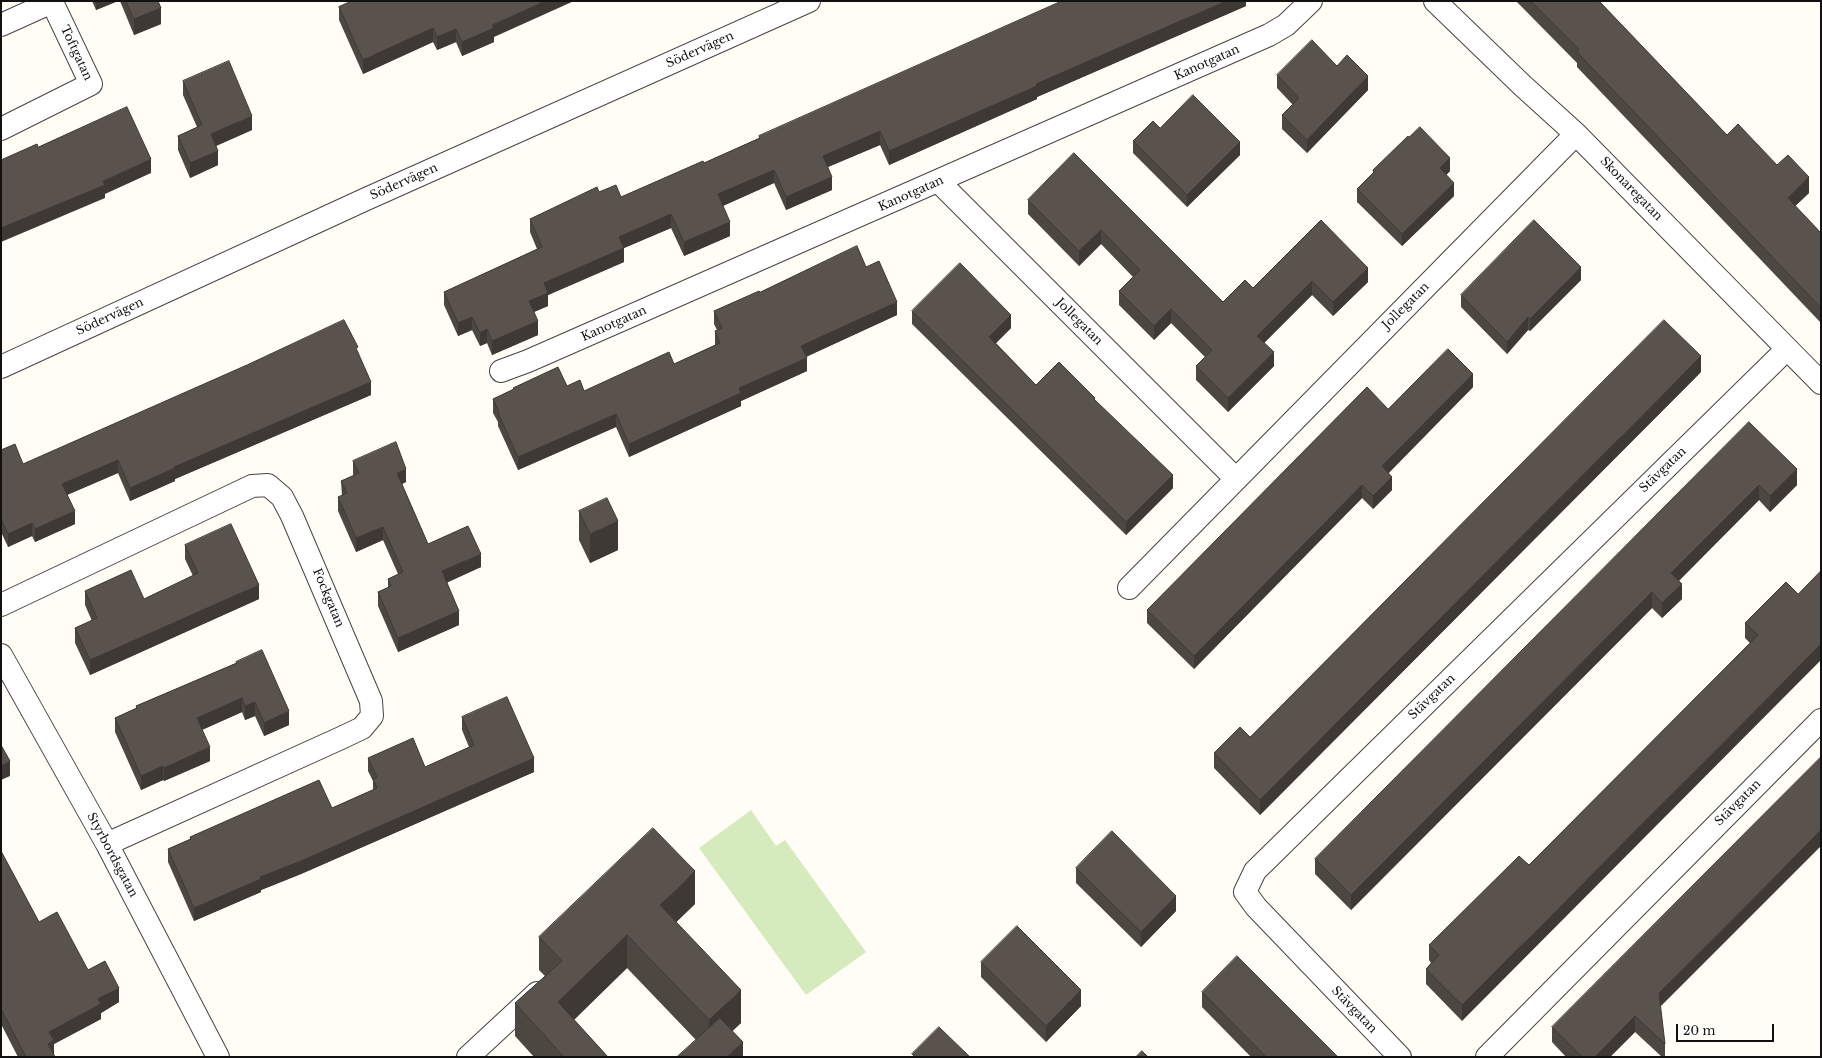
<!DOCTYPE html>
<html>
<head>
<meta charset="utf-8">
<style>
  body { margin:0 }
  #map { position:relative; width:1822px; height:1058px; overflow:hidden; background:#fffdf5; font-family:"Libre Baskerville",serif }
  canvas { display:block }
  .frame { position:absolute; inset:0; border:2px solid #111; pointer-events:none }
  .scale { position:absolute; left:1676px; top:1024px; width:98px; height:18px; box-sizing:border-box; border:2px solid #111; border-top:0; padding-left:5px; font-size:12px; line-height:14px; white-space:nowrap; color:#111; -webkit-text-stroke:3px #fff; paint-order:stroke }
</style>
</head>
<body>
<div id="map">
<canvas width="1822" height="1058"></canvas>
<div class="frame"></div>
<div class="scale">20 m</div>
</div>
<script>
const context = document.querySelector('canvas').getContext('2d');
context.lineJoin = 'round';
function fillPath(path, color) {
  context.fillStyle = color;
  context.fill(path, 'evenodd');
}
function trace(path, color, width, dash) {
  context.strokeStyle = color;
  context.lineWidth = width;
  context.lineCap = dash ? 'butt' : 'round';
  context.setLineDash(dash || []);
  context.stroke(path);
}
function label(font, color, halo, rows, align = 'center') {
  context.font = font + ' "Libre Baskerville",serif';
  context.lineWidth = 4;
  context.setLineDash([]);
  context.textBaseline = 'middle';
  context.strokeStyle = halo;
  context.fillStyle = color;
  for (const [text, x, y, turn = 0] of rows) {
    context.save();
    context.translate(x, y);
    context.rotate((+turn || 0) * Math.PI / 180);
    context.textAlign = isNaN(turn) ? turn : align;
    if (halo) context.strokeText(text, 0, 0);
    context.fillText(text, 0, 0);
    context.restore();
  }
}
fillPath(new Path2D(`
  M751,810L776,846L785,840L866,952L806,995L699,848Z`), '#d5ebbd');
const minor = new Path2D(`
  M1435,1L1523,86L1576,134L1821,383
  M1,25L52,2L91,84L1,129
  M939,182L1236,479
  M1,367L364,200L809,1
  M501,371L528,361L626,318L1269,35L1286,25L1311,1
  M1129,588L1576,134
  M1,605L252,486L268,485L282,497L292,516L371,701L372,716L362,728L341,738L107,844
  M1,655L107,844L218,1057
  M468,1057L537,993
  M1400,1057L1256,907L1245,892L1255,871L1787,349
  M1487,1057L1821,720`);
trace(minor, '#444', 24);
trace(minor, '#fff', 22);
fillPath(new Path2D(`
  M92,1H118L96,10Z
  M120,1H158L161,24L134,35Z
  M352,1L494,37V42L462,56L456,42L437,50L433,42L363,74L339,20V7Z
  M1246,1V6L1037,97V99L889,165L880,145L828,167L832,190L786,210L774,183L723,206L730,236L684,256L671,228L624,248V262L548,295V306L534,312L538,335L492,355L487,343L480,346L472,330L458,336L444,305V292L537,249L530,232V219L599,192L621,197L704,163L759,138V136Z
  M1516,1H1599L1727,135L1777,165L1809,193L1795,206L1821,233V323L1577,67V63Z
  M1277,75L1368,90L1307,153L1282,129V115L1293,105L1277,88Z
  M183,81L252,130L216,146L218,165L190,178L178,150V136L197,127L183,95Z
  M1160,128L1240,155L1187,207L1133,153V141Z
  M1074,153L1223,302L1253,288L1321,220L1368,282L1333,316L1312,295L1264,343L1274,366L1228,412L1196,380V366L1205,357L1171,323L1154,340L1119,305V291L1133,277L1101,244L1079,266L1028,214V200Z
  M1373,170L1450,171L1446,175L1454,196L1402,246L1357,202V189L1373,173Z
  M866,267L897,315L806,357L807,371L741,401V406L629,457L616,427L518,470L498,426V422L493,413V399L513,390V388L567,386L584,391L674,364L715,345V331L717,330L714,324V311L760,292Z
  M1581,280L1530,331L1528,330L1507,354L1461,307V295Z
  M912,311L1011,328L996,343L1036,385L1095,400L1173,488L1126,535L912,324Z
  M358,352L371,395L175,479V481L130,501L118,473L67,495L75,524L35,542L32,536L8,547L1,532V450L23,464Z
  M1701,372L1260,815L1214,768V753L1250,737Z
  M1473,387L1388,473L1392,490L1373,509L1362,498L1194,669L1147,623V610L1388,409Z
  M1749,422L1797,485L1770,512L1759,500L1679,581L1682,599L1662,618L1652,608L1351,910L1315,874V859Z
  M353,461L406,482L402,484L428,544L481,567L447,582L459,625L398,652L378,606V592L388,588V579L398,574L383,540L356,552L338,511V497L342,496L341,481L354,476L353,474Z
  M579,511L618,550L590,563L579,540Z
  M185,545L259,599L90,675L75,643V628L92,621L85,605V591L144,599L193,576L185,559Z
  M1798,594L1462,1021L1426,984V969L1431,963L1429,960V945L1529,865L1750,643L1745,638V623Z
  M236,662L289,725L264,736L255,716L245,720L242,712L202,730L210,761L164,781L163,780L141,790L115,732V718L136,708V706L236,663Z
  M462,717L534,772L301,874L261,890V892L194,921L168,862V849L190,839V837L332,808L373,790V781L368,771V758L425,767L469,747L462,730Z
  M1,851L39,922L88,970L119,1002L101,1013V1019L54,1044V1054L55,1057H18L1,1024Z
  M1076,868L1176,911L1141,947L1076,883Z
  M695,904L676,922L741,1023L732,1031L743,1057L696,1040L627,968L574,1020L608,1057H534L515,1036V1003L545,976L539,970V937Z
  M981,962L1081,1006L1046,1042L981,977Z
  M1202,992L1338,1057H1251L1202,1007Z
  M1660,1007L1665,1044V1057H1662L1635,1032L1610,1057H1566L1552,1042V1027Z`), '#4d4742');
fillPath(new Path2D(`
  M96,1H118L96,10Z
  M545,1H574L494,37V42L462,56V42L492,25Z
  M1226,1H1246V6L1037,97V99L889,165V151L1036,84Z
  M161,8V24L134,35V19Z
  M433,28V42L363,74V60Z
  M456,29V42L437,50V37Z
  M1368,76V90L1307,153V140Z
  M252,116V130L211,148V134Z
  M880,131V145L823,169V156Z
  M1240,142V155L1187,207V195Z
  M218,151V165L190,178V163Z
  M1450,158V171L1440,181V168Z
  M151,159V173L105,194V198L1,242V228Z
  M774,170V183L718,208V194Z
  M832,177V190L786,210V197Z
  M1809,177V193L1788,213V198Z
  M1454,183V196L1402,246V234Z
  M671,214V228L624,248V262L548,295V306L529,314V301L544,283L619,237Z
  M730,222V236L684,256V242Z
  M1101,230V244L1079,266V251Z
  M1581,267V280L1530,331V319Z
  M1368,268V282L1333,316V302Z
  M1312,281V295L1257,350V336Z
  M897,302V315L801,359V346Z
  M1171,309V323L1154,340V326Z
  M1011,315V328L989,350V337Z
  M472,317V330L458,336V323Z
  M1528,317V330L1507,354V342Z
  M538,321V335L492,355V341Z
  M487,329V343L480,346V333Z
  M1274,352V366L1228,412V398Z
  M1701,356V372L1260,815V800Z
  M807,358V371L741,401V406L629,457V444L739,388Z
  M1473,374V387L1382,480V466Z
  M371,382V395L175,479V481L130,501V488L174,467Z
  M616,414V427L518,470V457Z
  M118,460V473L62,497V484Z
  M406,469V482L397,486V473Z
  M1797,469V485L1770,512V496Z
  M1173,475V488L1126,535V522Z
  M1392,477V490L1373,509V496Z
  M1362,485V498L1194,669V656Z
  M1759,485V500L1671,588V573Z
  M75,511V524L35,542V529Z
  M618,521V550L590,563V534Z
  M32,523V536L8,547V534Z
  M383,527V540L356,552V538Z
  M481,554V567L442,585V571Z
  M1682,584V599L1662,618V603Z
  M259,585V599L90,675V660Z
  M1652,592V608L1351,910V895Z
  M459,611V625L398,652V638Z
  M1821,644V660L1462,1021V1005Z
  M242,698V712L197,732V718Z
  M255,702V716L245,720V706Z
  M289,711V725L264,736V723Z
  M210,747V761L164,781V768Z
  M534,758V772L301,874L261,890V892L194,921V908L260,877Z
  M10,761V776L1,780V766Z
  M163,766V780L141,790V776Z
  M1821,830V846L1659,1008V993Z
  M695,871V904L660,938V905Z
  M1176,896V911L1141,947V932Z
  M627,935V968L558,1035V1002Z
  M119,988V1002L101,1013V1019L54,1044V1055L48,1057L49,1032L98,999Z
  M741,990V1023L709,1053V1020Z
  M1081,990V1006L1046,1042V1026Z
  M1635,1016V1032L1610,1057H1595Z
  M743,1042V1057H727Z`), '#3f3936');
const building = new Path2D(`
  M126,1H158L161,8L134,19Z
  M352,1H545L492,25L494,28L462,42L456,29L437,37L433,28L363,60L339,7Z
  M1062,1H1226L1036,84L1037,86L889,151L880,131L823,156L832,177L786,197L774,170L718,194L730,222L684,242L671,214L619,237L624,248L544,283L548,293L529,301L538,321L492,341L487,329L480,333L472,317L458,323L444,292L542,247L530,219L597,187L599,192L616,185L621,197L703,161L704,163L760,138L759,136Z
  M1531,1H1599L1727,135L1738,124L1777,165L1788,155L1809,177L1788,198L1821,233V308L1577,52L1579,50Z
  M1312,40L1337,66L1347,55L1368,76L1307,140L1282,115L1299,98L1277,75Z
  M229,61L252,116L211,134L218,151L190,163L178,136L202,125L183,81Z
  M1193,95L1240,142L1187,195L1133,141L1153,121L1160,128Z
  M127,107L151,159L103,181L105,185L1,228V160L37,144L38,147Z
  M1420,127L1450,158L1440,168L1454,183L1402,234L1357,189L1374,172L1373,170L1408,136L1409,137Z
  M1074,153L1223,302L1245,280L1253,288L1321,220L1368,268L1333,302L1312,281L1257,336L1274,352L1228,398L1196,366L1212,350L1171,309L1154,326L1119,291L1140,270L1101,230L1079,251L1028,200Z
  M1534,220L1581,267L1530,319L1528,317L1507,342L1461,295Z
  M857,246L866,267L879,261L897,302L801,346L807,358L739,388L741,393L629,444L616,414L518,457L498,413L499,412L493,399L514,389L513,388L558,367L567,386L580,380L584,391L669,352L674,364L720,343L715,331L722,328L714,311L759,291L760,292Z
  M960,263L1011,315L989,337L1036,385L1059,362L1095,398L1094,399L1173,475L1126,522L912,311Z
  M344,320L358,347L356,348L371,382L174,467L175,468L130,488L118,460L62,484L75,511L35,529L32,523L8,534L1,519V450L15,444L23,464L247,365Z
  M1664,320L1701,356L1260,800L1214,753L1240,727L1250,737Z
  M1448,349L1473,374L1382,466L1392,477L1373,496L1362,485L1194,656L1147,610L1367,387L1388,409Z
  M1749,422L1797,469L1770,496L1759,485L1671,573L1682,584L1662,603L1652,592L1351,895L1315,859Z
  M396,442L406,469L397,473L428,544L468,526L481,554L442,571L459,611L398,638L378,592L391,586L388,579L403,572L383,527L356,538L338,497L347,493L341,481L359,473L353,461Z
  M607,498L618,521L590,534L579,511Z
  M231,524L259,585L90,660L75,628L97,618L85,591L131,570L144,599L198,573L185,545Z
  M1821,571V644L1462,1005L1426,969L1439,955L1429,945L1519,856L1529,865L1758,635L1745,623L1786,582L1798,594Z
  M262,650L289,711L264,723L255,702L245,706L242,698L197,718L210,747L164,768L163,766L141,776L115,718L137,708L136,706L237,663L236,662Z
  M507,697L534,758L301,861L260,877L261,879L194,908L168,849L191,839L190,837L319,780L332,808L377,788L373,779L377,777L368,758L413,738L425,767L474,745L462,717Z
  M1,745L10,761L1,766Z
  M1821,757V830L1659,993L1665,1044L1635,1016L1595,1057H1582L1552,1027Z
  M653,828L695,871L660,905L741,990L709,1020L627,935L558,1002L608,1057H564L515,1003L562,961L539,937Z
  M1112,831L1176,896L1141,932L1076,868Z
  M1,851L39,922L57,912L88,970L105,961L119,988L98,999L101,1004L49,1032L54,1040L48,1044L55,1057H26L1,1009Z
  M1017,926L1081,990L1046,1026L981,962Z
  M1237,956L1338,1057H1266L1202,992Z
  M720,1018L743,1042L727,1057H677Z
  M939,1027L970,1057H915L912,1054Z
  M1142,1051L1148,1057H1136Z`);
fillPath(building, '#5a524d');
trace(building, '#3f3936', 1);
label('12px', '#111', '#fff', [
  ["Södervägen",700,50,-24],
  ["Toftgatan",76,53,65],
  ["Kanotgatan",1207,63,-24],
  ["Södervägen",404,182,-24],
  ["Skonaregatan",1631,189,46],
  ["Kanotgatan",911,194,-24],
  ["Jollegatan",1406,306,-45],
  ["Södervägen",110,317,-25],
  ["Jollegatan",1079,322,45],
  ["Kanotgatan",614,324,-24],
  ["Stävgatan",1663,470,-44],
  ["Fockgatan",328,598,67],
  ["Stävgatan",1432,697,-44],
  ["Stävgatan",1738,803,-45],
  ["Styrbordsgatan",112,855,62],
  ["Stävgatan",1354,1010,46]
]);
</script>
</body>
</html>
